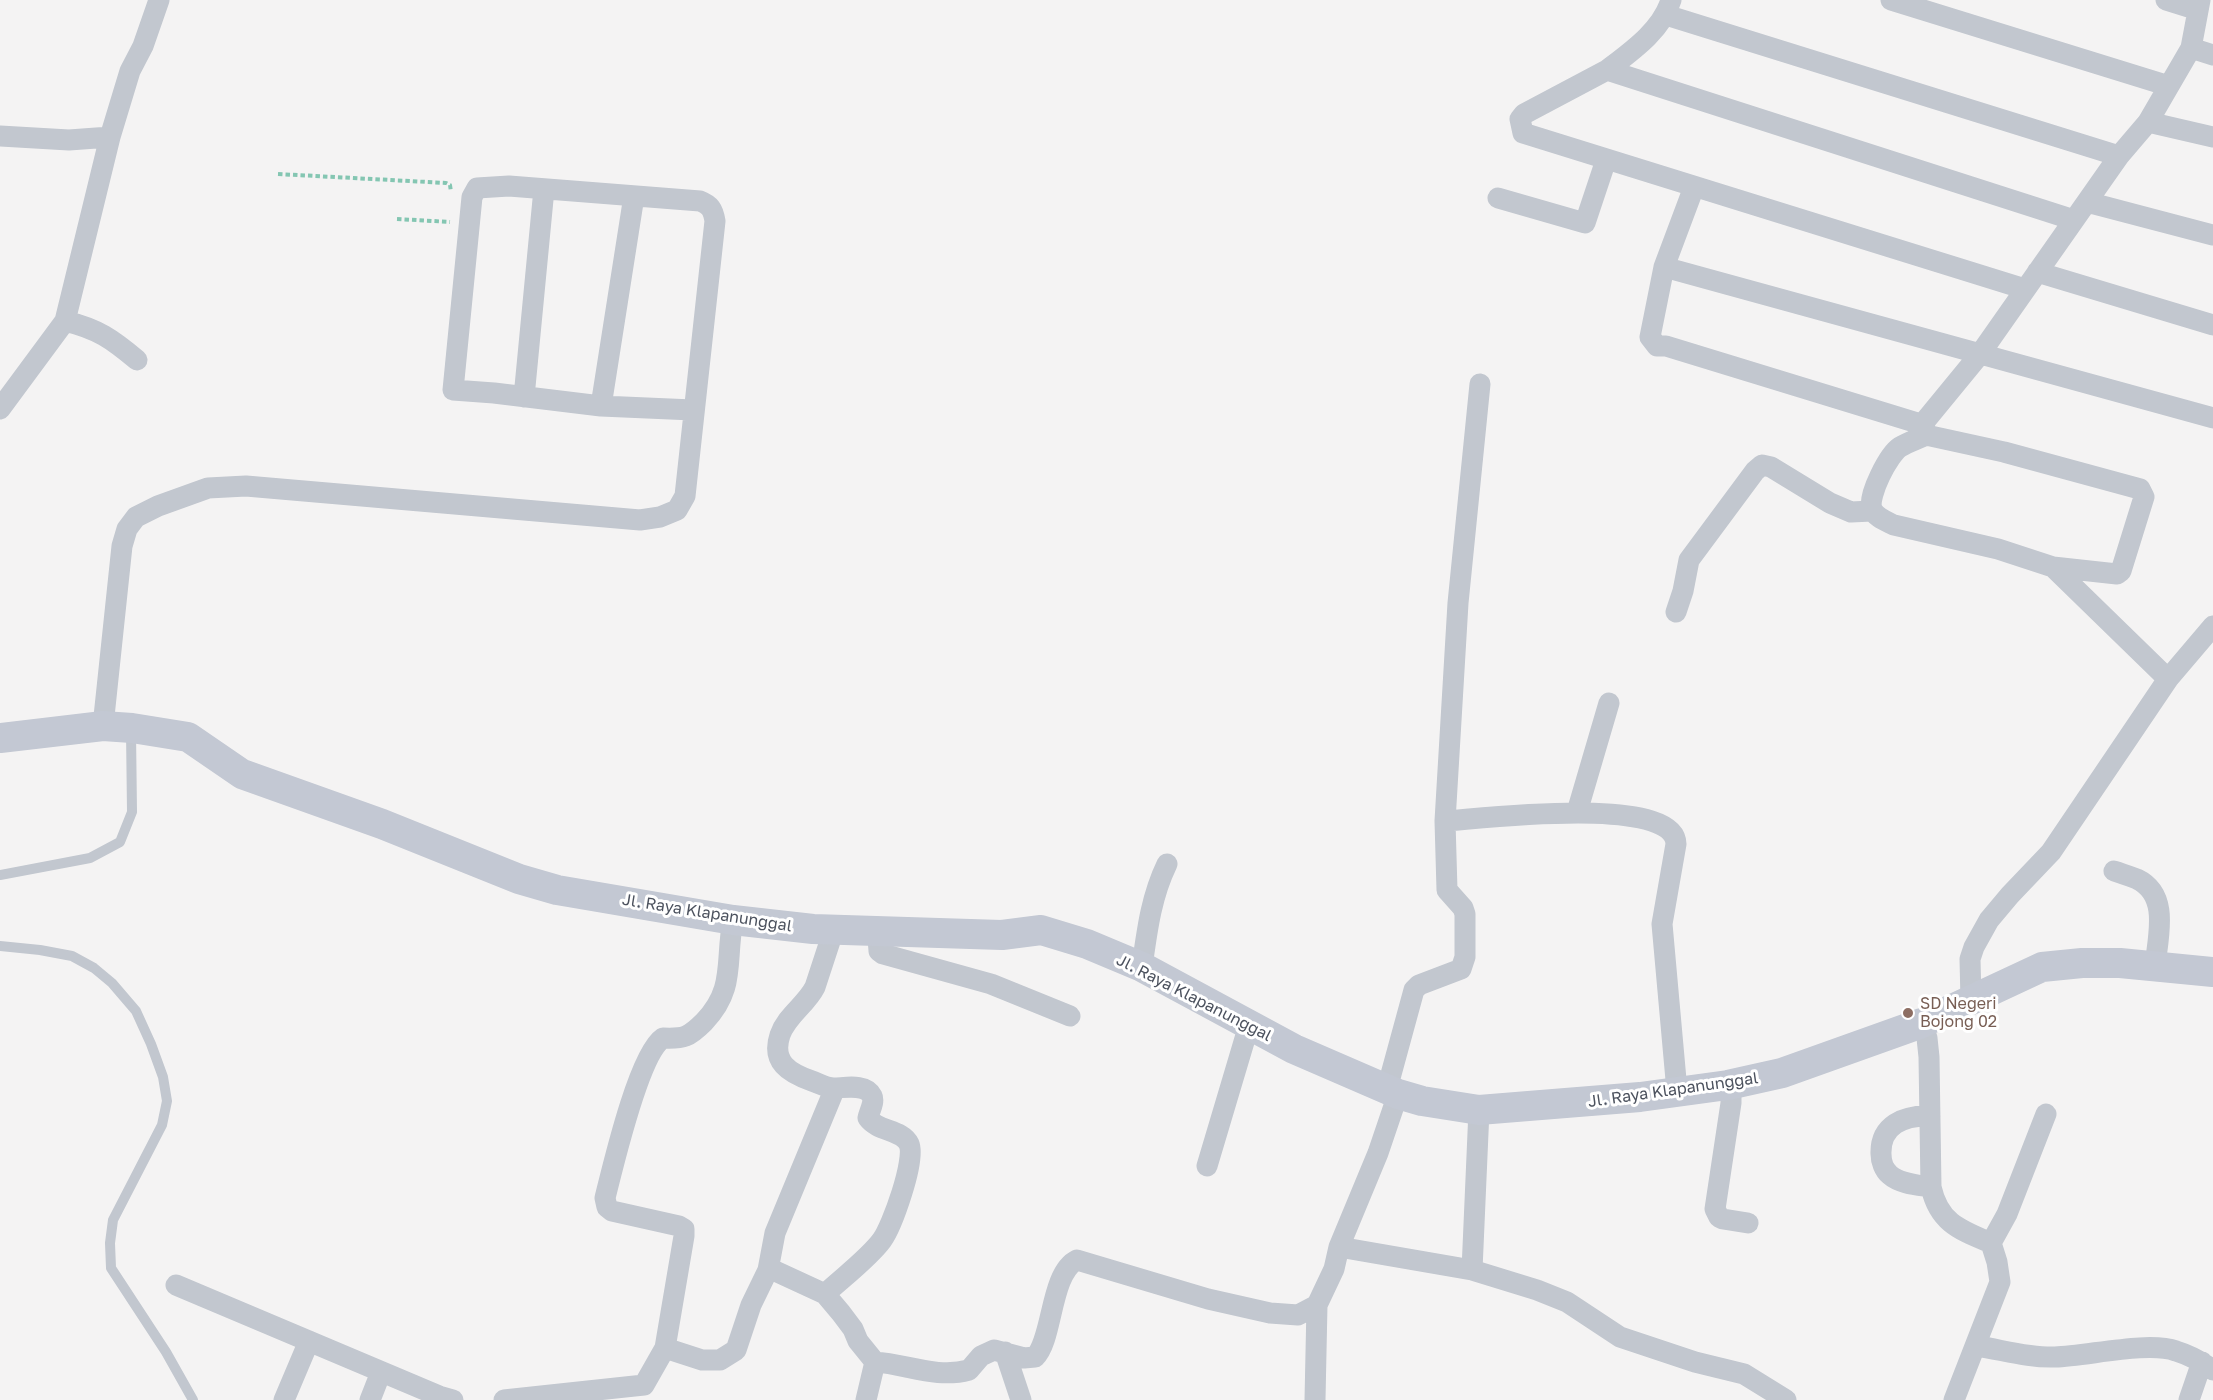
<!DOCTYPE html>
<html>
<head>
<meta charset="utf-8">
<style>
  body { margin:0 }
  canvas { display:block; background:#f4f3f3 }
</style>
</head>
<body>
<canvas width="2213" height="1400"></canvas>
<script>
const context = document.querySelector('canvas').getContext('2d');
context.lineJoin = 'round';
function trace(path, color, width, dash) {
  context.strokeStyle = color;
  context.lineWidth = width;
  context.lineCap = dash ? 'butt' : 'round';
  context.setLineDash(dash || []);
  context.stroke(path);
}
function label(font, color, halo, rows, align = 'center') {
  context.font = font + ' "Golos Text",sans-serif';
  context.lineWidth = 6;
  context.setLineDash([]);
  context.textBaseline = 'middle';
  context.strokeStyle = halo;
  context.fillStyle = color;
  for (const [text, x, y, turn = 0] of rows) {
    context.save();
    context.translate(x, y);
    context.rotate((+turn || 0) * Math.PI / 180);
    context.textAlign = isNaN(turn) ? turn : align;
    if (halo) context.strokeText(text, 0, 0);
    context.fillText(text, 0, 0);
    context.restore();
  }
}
trace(new Path2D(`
  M278,174L446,183L450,185L451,192
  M397,219L450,222`), '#84c6b2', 4, [4.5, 3]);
trace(new Path2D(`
  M0,875L90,858L120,842L132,812L131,731
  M0,946L40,950L72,956L94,968L112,983L136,1011L151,1044L163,1077L167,1101L162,1125L113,1220L110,1243L111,1268L166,1352L193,1400`), '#c2c7cf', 10);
trace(new Path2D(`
  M1671,0C1662,30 1632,51 1607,70L2074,220
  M1891,0L2169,86
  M2166,0L2198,10
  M1666,15L2119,156
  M2191,48L2213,55
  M1607,70L1524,114L1520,119L1523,133L2025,289
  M2148,122L2213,137
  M0,136L69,140L110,137
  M1694,187L1664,267L2213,418
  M1498,198L1585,223L1606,160
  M2087,202L2213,235
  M1664,267L1650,337L1657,346H1666L1924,425
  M2037,272L2213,325
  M65,321C98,329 112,339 137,360
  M524,397L544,189
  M601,406L634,196
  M0,409L65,321L110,137L130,71L143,46L159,0
  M1926,435C1918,439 1908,442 1900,447C1889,454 1867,496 1872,509C1875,517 1886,521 1894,525L1998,549L2053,567L2117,574L2121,571L2144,497L2140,489L2004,452L1926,435L1924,431L1925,421L1980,354L2119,156L2148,122L2191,48L2200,0
  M2053,567L2168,679
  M1676,612L1683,591L1689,560L1755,471L1762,465L1771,467L1830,503L1851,512L1872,511
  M103,726L122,546L127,529L136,517L158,506L208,488L246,486L640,520L660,517L677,510L685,496L715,221C713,209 710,205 700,201L509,186L477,188L472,197L453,390L494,393L601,406L693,410
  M1577,812L1609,703
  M1445,821C1480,819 1675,794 1676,844L1662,924L1677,1091
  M2114,871C2121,873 2129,876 2137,879C2170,895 2158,936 2155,966
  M888,931L878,937L879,951L883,954L991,984L1070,1016
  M1142,967C1147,931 1151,897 1167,864
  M1971,1001L1970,959L1974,947L1989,920L2010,895L2051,852L2168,679L2213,626
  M1922,1023L1927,1038L1929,1057L1931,1187C1939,1223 1960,1230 1991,1243L1997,1262L2000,1282L1954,1400
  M1728,1085L1731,1089V1103L1715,1209L1719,1217L1723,1219L1748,1223
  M1387,1089L1414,990L1419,985L1461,969L1465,957V914L1463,908L1447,890L1445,821L1458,603L1480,384
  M1398,1094L1378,1153L1339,1247L1472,1270L1537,1290L1567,1302L1620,1337L1695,1362L1744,1374L1786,1400
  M1930,1116C1904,1115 1880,1125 1881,1154C1881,1161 1884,1170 1890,1175C1900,1184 1918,1185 1931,1187
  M1207,1166L1249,1025
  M1991,1243L2007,1214L2046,1114
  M768,1270H773L825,1294L841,1313L853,1329L858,1341L875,1362
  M1472,1270L1479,1110
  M176,1285L439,1396L453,1400
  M825,1294C842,1278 869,1258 882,1240C892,1226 916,1160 909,1144C902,1129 878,1132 868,1118C869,1112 875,1102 872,1096C866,1083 844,1088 834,1088C827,1088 818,1083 812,1081C789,1073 771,1062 780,1035C787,1015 806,1005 815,987L834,929
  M1977,1346C2003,1350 2029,1358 2055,1357C2088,1356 2148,1341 2176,1351C2189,1355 2202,1362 2213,1370
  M665,1348L702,1360H720L736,1350L751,1305L768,1270L775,1233L835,1088
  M1005,1352L1021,1400
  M284,1400L309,1341
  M370,1400L381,1372
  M504,1400L644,1385L665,1348L684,1236V1229L679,1226L612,1211L607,1207L605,1198C613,1166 639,1054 663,1038C684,1039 689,1037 704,1022C736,989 725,961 733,920
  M866,1400L875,1362C907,1364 936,1379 969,1370L981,1356L994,1350L1024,1358L1035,1357C1053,1340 1050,1273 1077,1260L1208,1299L1270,1313L1298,1315L1317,1305L1334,1269L1339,1247
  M1315,1400L1317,1305
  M2189,1400L2202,1362`), '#c2c7cf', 21);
trace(new Path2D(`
  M0,738L103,726L132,728L188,737L242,774L382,824L519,879L557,890L733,920L813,929L1002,935L1041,930L1087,944L1142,967L1294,1049L1398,1094L1422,1101L1479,1110L1640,1097L1728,1085L1782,1073L1922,1023L2042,967L2082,963H2120L2213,972`), '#c3c8d3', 30);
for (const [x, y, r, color] of [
  [1908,1013,6,"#8d6e63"]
]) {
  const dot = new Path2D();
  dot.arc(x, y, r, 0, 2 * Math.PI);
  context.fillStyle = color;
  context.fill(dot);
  trace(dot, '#fff', 2);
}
label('16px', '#4c525e', '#fff', [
  ["Jl. Raya Klapanunggal",707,913,9],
  ["Jl. Raya Klapanunggal",1194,998,27],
  ["Jl. Raya Klapanunggal",1673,1090,-8]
]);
label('16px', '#785e54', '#fff', [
  ["SD Negeri",1920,1004],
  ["Bojong 02",1920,1022]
], 'left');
</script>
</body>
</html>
